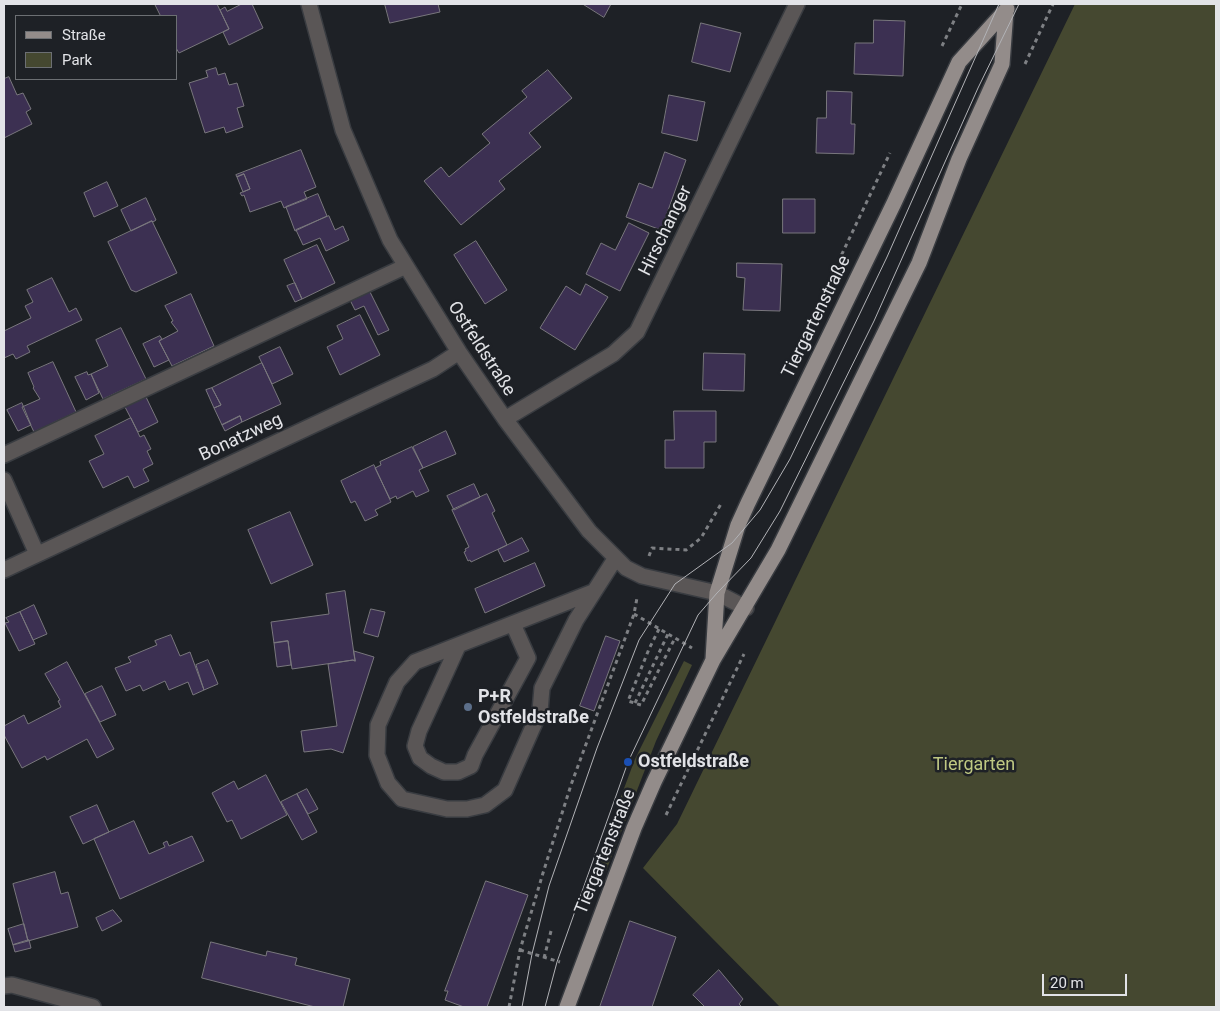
<!DOCTYPE html>
<html>
<head>
<meta charset="utf-8">
<style>
  body { margin:0 }
  #map { position:relative; width:1220px; height:1011px; overflow:hidden; background:#1e2126; font-family:Roboto,sans-serif }
  canvas { display:block }
  .frame { position:absolute; inset:0; border:5px solid #e2e3e7; pointer-events:none }
  .legend { position:absolute; left:15px; top:15px; width:162px; height:65px; box-sizing:border-box; background:#1e2126; border:1px solid #6c6f73; margin:0; padding:6px 9px; list-style:none; font-size:15px; color:#e2e3e7 }
  .legend li { display:flex; align-items:center; gap:10px; height:25px }
  .legend b { width:25px; border:1px solid #6c6f73 }
  .scale { position:absolute; left:1042px; top:974px; width:85px; height:22px; box-sizing:border-box; border:2px solid #e2e3e7; border-top:0; padding-left:6px; font-size:15px; line-height:18px; white-space:nowrap; color:#e2e3e7; -webkit-text-stroke:4px #1e2126; paint-order:stroke }
</style>
</head>
<body>
<div id="map">
<canvas width="1220" height="1011"></canvas>
<div class="frame"></div>
<ul class="legend">
<li><b style="height:6px;background:#938c8a"></b>Straße</li>
<li><b style="height:14px;background:#454830"></b>Park</li>
</ul>
<div class="scale">20 m</div>
</div>
<script>
const context = document.querySelector('canvas').getContext('2d');
context.lineJoin = 'round';
function fillPath(path, color) {
  context.fillStyle = color;
  context.fill(path, 'evenodd');
}
function trace(path, color, width, dash) {
  context.strokeStyle = color;
  context.lineWidth = width;
  context.lineCap = dash ? 'butt' : 'round';
  context.setLineDash(dash || []);
  context.stroke(path);
}
function label(font, color, halo, rows, align = 'center') {
  context.font = font + ' Roboto,sans-serif';
  context.lineWidth = 5;
  context.setLineDash([]);
  context.textBaseline = 'middle';
  context.strokeStyle = halo;
  context.fillStyle = color;
  for (const [text, x, y, turn = 0] of rows) {
    context.save();
    context.translate(x, y);
    context.rotate((+turn || 0) * Math.PI / 180);
    context.textAlign = isNaN(turn) ? turn : align;
    if (halo) context.strokeText(text, 0, 0);
    context.fillText(text, 0, 0);
    context.restore();
  }
}
fillPath(new Path2D(`
  M1075,4H1216V1007H780L643,868L677,824Z
  M684,661L692,665L656,741L606,871L595,866L635,759Z`), '#454830');
const building = new Path2D(`
  M155,4H217L229,29L179,53L176,48V16H161Z
  M242,4H252L263,28L229,45L223,32L229,29L220,10L225,7L227,11Z
  M385,4H438L440,12L390,23Z
  M583,4H611L604,17Z
  M874,20L905,21L903,76L854,74L855,43H873Z
  M701,23L741,33L730,72L692,62Z
  M216,68L218,75L225,73L229,85L237,83L244,106L237,108L243,127L226,133L224,127L205,133L189,83L208,77L206,71Z
  M548,70L572,98L529,133L541,147L499,181L505,189L461,225L424,181L441,167L449,177L490,143L482,134L527,97L522,91Z
  M9,77L17,95L23,93L31,109L26,112L32,124L4,138V79Z
  M827,91L852,92L851,124H855L854,154L816,153L817,118H826Z
  M669,95L705,102L697,141L662,133Z
  M301,150L316,187L304,192L307,199L284,208L281,201L250,212L244,195L242,196L240,193L250,189L244,174L237,177L236,175Z
  M665,152L686,160L661,230L626,217L639,183L652,188Z
  M244,174L250,189L243,192L237,177Z
  M107,182L118,206L94,217L84,193Z
  M318,194L327,216L295,231L286,207Z
  M146,198L156,220L153,222L152,221L131,231L121,210Z
  M783,199H815V233H783Z
  M329,216L335,230L343,226L349,240L326,251L320,238L303,245L296,230Z
  M152,221L177,273L136,292L131,290L108,242Z
  M629,223L649,233L620,291L586,274L601,243L615,250Z
  M476,241L507,290L485,304L454,255Z
  M317,245L335,283L302,299L284,260Z
  M737,263L782,264L780,311L743,310L745,278L737,277Z
  M52,278L69,312L76,308L82,320L27,346L30,352L16,359L13,354L4,358V331L31,318L25,306L33,302L27,290Z
  M295,283L302,299L295,302L287,286Z
  M586,284L608,297L575,350L540,328L566,286L580,295Z
  M369,290L389,330L378,335L364,306L355,310L350,300Z
  M191,294L214,346L172,366L159,341L178,331L171,322L173,321L165,306Z
  M360,315L380,355L340,375L327,347L343,339L337,326Z
  M121,328L146,379L103,399L91,374L108,366L96,340Z
  M160,336L162,339L159,341L169,360L154,367L143,344Z
  M280,347L293,374L272,384L259,357Z
  M704,353L745,354L744,391L703,390Z
  M53,362L76,412L34,432L22,407L40,399L33,388L34,387L28,373Z
  M262,363L281,404L242,422L240,416L222,425L214,408L221,405L212,388Z
  M87,372L88,375L91,374L99,393L86,400L75,377Z
  M212,388L221,405L214,408L206,390Z
  M146,397L158,422L138,432L125,407Z
  M22,403L31,425L18,431L7,410Z
  M674,411H716V442H704V468H665V440H674Z
  M240,416L242,422L225,431L222,425Z
  M131,418L140,437L144,435L151,449L147,451L153,464L143,469L149,481L134,488L128,476L103,488L89,461L104,454L95,436Z
  M446,431L456,454L423,468L413,447Z
  M412,447L423,468L419,470L429,491L416,497L413,491L397,499L396,496L390,499L375,468L381,465L380,462Z
  M374,465L391,502L375,510L378,515L365,521L355,501L351,503L341,481Z
  M474,484L480,497L454,510L447,496Z
  M487,494L495,511L492,513L507,545L471,562L470,560L468,561L464,552L466,551L465,549L469,547L452,510Z
  M290,512L313,565L271,584L248,530Z
  M522,538L529,551L504,562L498,550Z
  M535,563L545,586L485,613L475,589Z
  M345,591L355,661L353,660L292,669L288,641L274,643L271,622L329,614L326,594Z
  M34,605L47,634L33,640L20,612Z
  M371,609L385,612L378,637L364,633Z
  M20,612L35,644L19,651L5,623L9,622L6,618Z
  M171,635L180,656L190,652L204,690L193,695L188,682L169,690L165,681L143,691L140,685L126,691L115,668L131,662L128,657L157,645L155,641Z
  M606,636L620,641L594,711L580,706Z
  M288,641L291,665L277,667L274,643Z
  M354,651L374,657L343,753L331,749L304,752L301,731L337,726L328,664L353,660L355,661Z
  M208,660L218,684L204,690L196,665Z
  M67,662L114,749L97,758L87,739L47,760L45,756L22,768L4,735V726L24,715L28,724L61,707L58,701L60,700L45,674Z
  M102,686L116,715L100,722L85,694Z
  M266,775L287,815L241,839L232,820L227,822L212,793L234,781L238,789Z
  M307,789L318,809L308,814L297,794Z
  M297,794L317,832L302,840L281,802Z
  M97,805L109,832L83,844L70,817Z
  M134,821L149,854L165,847L163,843L167,841L169,846L192,836L204,861L120,899L94,839Z
  M55,872L61,894L68,892L78,927L28,941L13,884Z
  M486,881L528,895L487,1007H464L445,1000L448,991H445Z
  M113,910L122,921L102,931L96,918Z
  M630,921L676,937L652,1007H600Z
  M24,924L28,941L13,945L8,929Z
  M29,940L31,948L15,952L13,945Z
  M211,942L266,956L267,951L297,958L295,965L350,979L343,1007H315L202,978Z
  M719,970L743,999L739,1004L742,1007H705L693,995Z`);
fillPath(building, '#3c3052');
trace(building, '#79777d', 1);
const minor = new Path2D(`
  M309,4L343,130L390,240L459,352L505,419L589,531L626,568L642,576L717,593L746,608
  M505,419L613,354L637,332L797,4
  M4,455L406,266
  M4,480L37,554
  M4,570L433,369L459,352
  M593,592L415,662L397,682L378,725L377,755L388,783L402,799L447,809H467L485,805L505,790L540,711L542,688L576,620L615,559
  M458,646L419,731L415,746L420,758L431,766L444,772H458L471,766L475,755L528,658L513,624
  M4,986L12,985L93,1007`);
const major = new Path2D(`
  M713,659L717,593L738,525L748,503L894,203L959,62L1007,9
  M567,1007L634,828L654,782L713,660L778,550L919,263L959,159L1002,64L1006,11`);
trace(minor, '#393c41', 18);
trace(major, '#393c41', 18);
trace(new Path2D(`
  M942,46L962,4
  M1025,64L1053,4
  M821,298L890,153
  M649,556L652,548L686,550L701,538L721,504
  M634,614L692,648
  M659,629L649,649L628,701L641,705L675,638
  M635,703L668,634
  M666,815L744,654
  M520,950L560,962
  M544,958L551,931
  M509,1007L520,950L543,873L571,785L634,614L637,598`), '#7e8084', 3, [4, 4]);
trace(minor, '#5a5656', 15);
trace(major, '#938c8a', 15);
trace(new Path2D(`
  M522,1007L532,954L549,886L597,748L639,640L675,584L732,543L760,510L790,459L887,257L999,4
  M545,1007L557,962L628,762L698,615L717,593L751,558L780,511L874,321L978,88L1019,4`), '#b2b3b7', 1);
for (const [x, y, r, color] of [
  [468,707,5,"#5c6f8a"],
  [628,762,5,"#1a4fb4"]
]) {
  const dot = new Path2D();
  dot.arc(x, y, r, 0, 2 * Math.PI);
  context.fillStyle = color;
  context.fill(dot);
  trace(dot, '#1e2126', 2);
}
label('18px', '#e2e3e7', '#1e2126', [
  ["Hirschanger",666,231,-64],
  ["Tiergartenstraße",817,317,-64],
  ["Ostfeldstraße",481,349,57],
  ["Bonatzweg",241,438,-25],
  ["Tiergartenstraße",606,852,-68]
]);
label('bold 18px', '#e2e3e7', '#1e2126', [
  ["P+R",478,697],
  ["Ostfeldstraße",478,718],
  ["Ostfeldstraße",638,762]
], 'left');
label('18px', '#bfc882', '#1e2126', [
  ["Tiergarten",974,765]
]);
</script>
</body>
</html>
